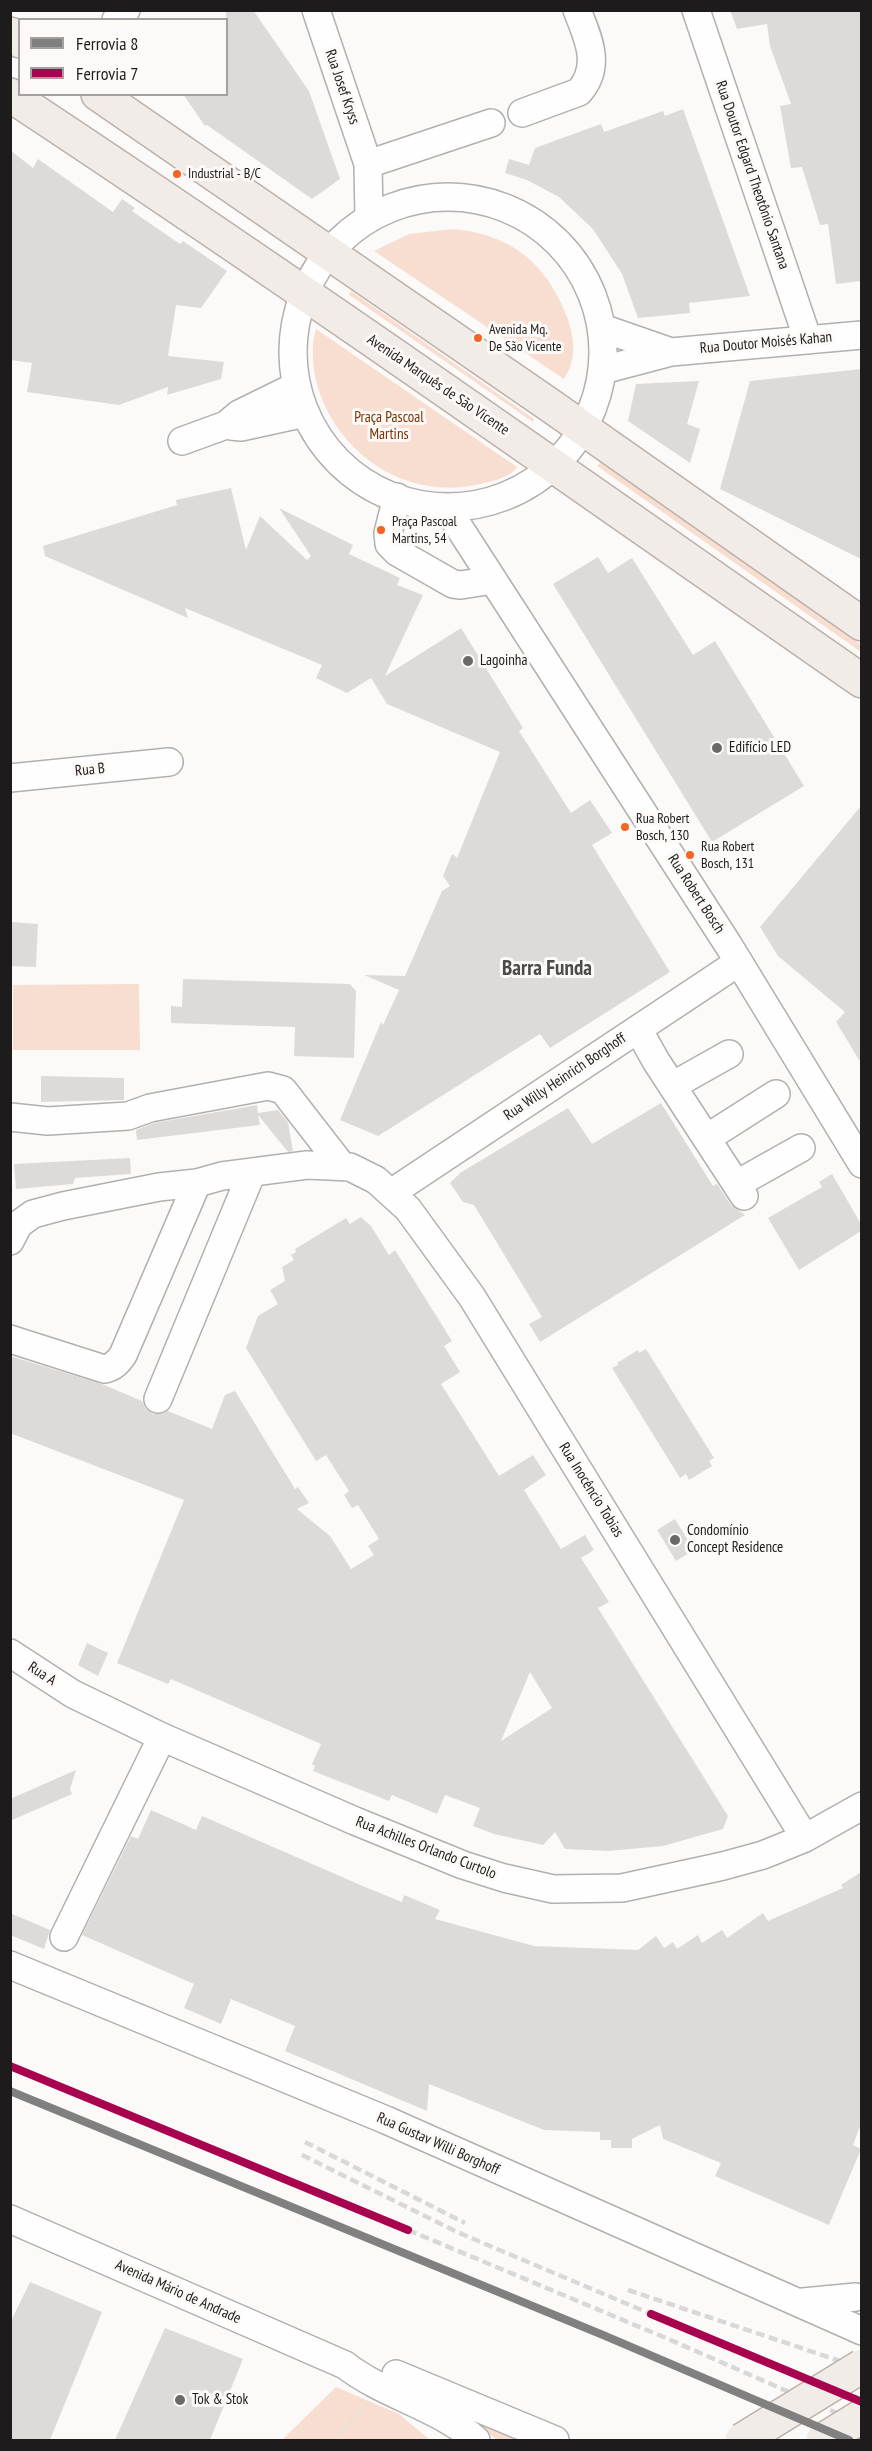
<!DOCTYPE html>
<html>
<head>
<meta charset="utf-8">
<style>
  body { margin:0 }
  #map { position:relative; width:872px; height:2451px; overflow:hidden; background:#fcfaf8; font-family:"PT Sans Narrow",sans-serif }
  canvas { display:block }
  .frame { position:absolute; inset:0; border:12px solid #1d1b1b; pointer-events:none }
  .legend { position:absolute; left:18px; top:18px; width:210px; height:78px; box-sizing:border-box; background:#fdf9f7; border:2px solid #a3a09f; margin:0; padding:8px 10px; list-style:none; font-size:18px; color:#1d1b1b }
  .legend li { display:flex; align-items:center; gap:12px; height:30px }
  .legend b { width:30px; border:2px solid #a3a09f }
</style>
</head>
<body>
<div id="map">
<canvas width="872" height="2451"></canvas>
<div class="frame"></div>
<ul class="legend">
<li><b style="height:8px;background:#808080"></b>Ferrovia 8</li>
<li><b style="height:8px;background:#a8034f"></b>Ferrovia 7</li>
</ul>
</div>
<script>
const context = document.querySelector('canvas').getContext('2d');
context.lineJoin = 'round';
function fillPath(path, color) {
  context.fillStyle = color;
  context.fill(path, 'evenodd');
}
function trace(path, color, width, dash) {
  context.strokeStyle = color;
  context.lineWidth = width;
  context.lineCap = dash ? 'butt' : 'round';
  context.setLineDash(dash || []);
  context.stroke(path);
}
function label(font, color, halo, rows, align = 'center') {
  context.font = font + ' "PT Sans Narrow",sans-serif';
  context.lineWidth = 6;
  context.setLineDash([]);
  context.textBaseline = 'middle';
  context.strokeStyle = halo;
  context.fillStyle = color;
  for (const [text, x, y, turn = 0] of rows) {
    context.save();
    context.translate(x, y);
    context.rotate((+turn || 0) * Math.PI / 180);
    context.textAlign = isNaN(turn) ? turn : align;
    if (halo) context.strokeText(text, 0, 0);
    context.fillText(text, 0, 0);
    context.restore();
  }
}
fillPath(new Path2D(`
  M453,229C511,234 547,264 567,317C575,340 577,359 564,379L374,251L409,234Z
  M351,291L534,419L533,422L349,295Z
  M316,329L517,467C510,478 492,481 480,484C409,501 340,457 318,388C313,370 310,347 316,329Z
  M601,462L861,645V652L597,466Z
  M139,984L140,1050H13V985Z
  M336,2387L399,2414L430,2440H282Z
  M466,2414L515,2440H497Z`), '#f7ded1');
fillPath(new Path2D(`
  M226,10H253L309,91L340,179L312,199L207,125L205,126L183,94H226Z
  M730,10H861V281L836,284L828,224L820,225L802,167L791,168L780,106L791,104L770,46L767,24L737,29Z
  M683,109L750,296L689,303L690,313L638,318L622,274L593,229L559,197L527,180L505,173L509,159L529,165L535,148L601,124L604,132L663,111L665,116Z
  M10,150L33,168L38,159L113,212L122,199L135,208L132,211L180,244L183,241L227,271L201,308L176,305L168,356L224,362L221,379L167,395L168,387L119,405L27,392L32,363L10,360Z
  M861,369V559L720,489L750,381Z
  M699,381L687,424L700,429L690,463L628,421L636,384Z
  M231,488L246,550L260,516L307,560L311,556L279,508L353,545L349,554L400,578L397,585L423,595L385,676L461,628L523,728L519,731L571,813L590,800L612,833L592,845L670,972L550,1048L540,1034L378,1136L340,1120L381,1022L383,1025L399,990L364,975L405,976L442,891L450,886L443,876L452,854L457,858L500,752L387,704L371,678L347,693L316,678L322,665L185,608L188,618L45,556L43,546L177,505L176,500Z
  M598,557L608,573L632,558L693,655L715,641L804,786L712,842L553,584Z
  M861,806V1063L836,1022L845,1012L778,956L760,927Z
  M10,922L38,924L36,967L10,966Z
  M183,979L350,984L356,991L354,1058L294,1056L295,1027L171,1023V1006L182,1007Z
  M41,1076L124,1078V1100L41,1102Z
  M661,1103L713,1186L717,1184L731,1205L745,1215L540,1342L529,1324L542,1317L474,1205L463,1202L450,1183L460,1173L568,1108L592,1144Z
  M257,1105L258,1113L278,1110L288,1122L293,1151L288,1152L258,1115L260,1125L137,1140L136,1130L154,1123Z
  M130,1158L131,1174L75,1178L73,1184L16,1189L14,1164Z
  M832,1174L861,1224V1231L799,1270L768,1218L822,1187L819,1182Z
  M361,1217L371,1226L389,1255L395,1250L452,1341L444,1346L460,1372L441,1384L499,1476L533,1455L546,1475L524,1490L561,1549L585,1535L594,1550L581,1558L609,1602L598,1608L728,1816L723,1829L663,1846L608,1851L565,1849L555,1832L543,1845L494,1834L473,1826L480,1808L445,1795L437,1814L392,1795L389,1801L313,1771L315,1766L312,1764L321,1744L171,1679L168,1684L117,1663L184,1500L10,1433V1356L102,1384L142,1401L146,1409L153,1414H161L168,1411L212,1429L225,1395L235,1391L295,1489L298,1487L309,1503L297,1509L330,1536L351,1569L374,1555L368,1546L379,1539L358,1505L352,1508L344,1495L349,1491L326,1455L316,1461L246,1348L258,1316L278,1304L270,1290L285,1281L282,1267L294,1260L291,1255L296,1252L295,1249L346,1218L350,1224ZM530,1672L552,1708L501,1741Z
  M646,1349L714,1458L709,1461L712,1466L689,1480L686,1474L680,1478L612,1368L618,1365L617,1363L638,1350L639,1353Z
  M675,1519L694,1550L676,1561L657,1530Z
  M87,1643L108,1653L98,1676L78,1665Z
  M76,1770L70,1789L72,1794L10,1821V1799Z
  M151,1810L196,1830L202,1816L365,1887L402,1902L404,1895L440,1910L435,1919L534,1946L638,1950L656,1936L664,1948L673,1942L677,1949L698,1935L702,1943L722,1930L727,1938L763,1913L768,1921L843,1888L841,1885L861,1872V2124L853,2145L861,2149L829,2225L715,2176L721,2163L663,2139L660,2125L632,2139V2148H611V2140H600V2132L544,2130L429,2084L427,2111L285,2051L295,2026L231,1999L221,2024L184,2008L194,1984L82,1935L131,1836L138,1839Z
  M10,1913L50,1930L44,1949L10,1935Z
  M30,2282L102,2312L50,2440H10V2323Z
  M165,2328L243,2359L210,2440H115Z`), '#dddbda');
const minor = new Path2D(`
  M316,10L368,164L369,218
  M696,10L808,340
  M116,20L126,10
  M522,113L579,92C602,66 588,38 577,10
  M368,164L491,123
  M293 352a155 155 0 1 1 310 0a155 155 0 1 1-310 0Z
  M602,328L671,352
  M603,370L671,352L862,335
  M231,426L241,427L305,413
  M182,441L226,425L239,414L296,386
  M397,497L388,533L389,544L397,552L453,584L461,585L493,580
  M446,507L729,946L862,1164
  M10,778L169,762
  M638,1029L656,1061L744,1196
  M672,1086L729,1054
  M10,1117L48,1121L128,1116L150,1108L268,1086L283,1090L342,1166
  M707,1138L776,1094
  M737,1184L801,1148
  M391,1193L739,962
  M10,1241L19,1224L33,1214L63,1206L159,1187L197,1183L222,1176L307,1165L350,1167L376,1180L408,1209L472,1297L805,1838
  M10,1339L104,1369C113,1368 118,1362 123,1355L197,1183
  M158,1399L252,1172
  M10,1653L73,1694L162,1737L355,1821L463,1865L504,1878L553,1889L622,1888L723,1866L763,1855L805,1838L862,1806
  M64,1937L162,1737
  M10,1965L386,2120L862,2331
  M10,2219L345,2365C385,2396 437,2406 476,2440
  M803,2302L856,2297
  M396,2374L555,2440`);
const major = new Path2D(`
  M10,34L20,41
  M98,94L551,406L862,624
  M10,95C298,285 579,484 862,681`);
trace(minor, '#b2b0af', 30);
trace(major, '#bcb0a9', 36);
trace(new Path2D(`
  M333,2440L368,2404`), '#e1e0e0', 4, [1.5, 4.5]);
trace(minor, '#fffefe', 27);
trace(major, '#f2ece8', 33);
trace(new Path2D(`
  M305,2142L465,2223
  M302,2155L457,2232L651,2314
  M408,2230L666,2338L862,2424
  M628,2290L840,2361`), '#d8d8d8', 4.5, [9, 4.5]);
const majorBridge = new Path2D(`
  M742,2440L862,2366
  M823,2440L862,2416`);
trace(majorBridge, '#bcb0a9', 36, []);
trace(majorBridge, '#f2ece8', 33);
trace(new Path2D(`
  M10,2091L603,2335L849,2440`), '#808080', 8);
trace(new Path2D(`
  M10,2066L408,2230
  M651,2314L862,2402`), '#a8034f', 8);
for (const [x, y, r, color] of [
  [177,174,5,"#f26522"],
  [478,338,5,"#f26522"],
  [381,530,5,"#f26522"],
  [468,661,6,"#6b6968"],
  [717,748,6,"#6b6968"],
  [625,827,5,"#f26522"],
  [690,855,5,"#f26522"],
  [675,1540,6,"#6b6968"],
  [180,2400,6,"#6b6968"]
]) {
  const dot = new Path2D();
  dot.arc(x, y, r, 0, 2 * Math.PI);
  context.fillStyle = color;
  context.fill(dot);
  trace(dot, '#fdf9f7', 2);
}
label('14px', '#1d1b1b', '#fdf9f7', [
  ["Industrial - B/C",188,174],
  ["Avenida Mq.",489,330],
  ["De São Vicente",489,347],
  ["Praça Pascoal",392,522],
  ["Martins, 54",392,539],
  ["Rua Robert",636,819],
  ["Bosch, 130",636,836],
  ["Rua Robert",701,847],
  ["Bosch, 131",701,864]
], 'left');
label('15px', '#1d1b1b', '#fdf9f7', [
  ["Rua Josef Kryss",342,87,71],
  ["Rua Doutor Edgard Theotônio Santana",752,175,71],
  ["Rua Doutor Moisés Kahan",766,343,-5],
  ["Avenida Marquês de São Vicente",438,385,34],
  ["Rua B",90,770,-6],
  ["Rua Robert Bosch",696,894,57],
  ["Rua Willy Heinrich Borghoff",565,1077,-34],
  ["Rua Inocêncio Tobias",591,1490,58],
  ["Rua A",42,1674,33],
  ["Rua Achilles Orlando Curtolo",426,1848,21],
  ["Rua Gustav Willi Borghoff",438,2144,24],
  ["Avenida Mário de Andrade",178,2292,24]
]);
label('15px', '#793202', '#fdf9f7', [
  ["Praça Pascoal",389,418],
  ["Martins",389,435]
]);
label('15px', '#1d1b1b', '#fdf9f7', [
  ["Lagoinha",480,661],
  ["Edifício LED",729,748],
  ["Condomínio",687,1531],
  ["Concept Residence",687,1548],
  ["Tok & Stok",192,2400]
], 'left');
label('bold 21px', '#4d4a48', '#fdf9f7', [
  ["Barra Funda",547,969]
]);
</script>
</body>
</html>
